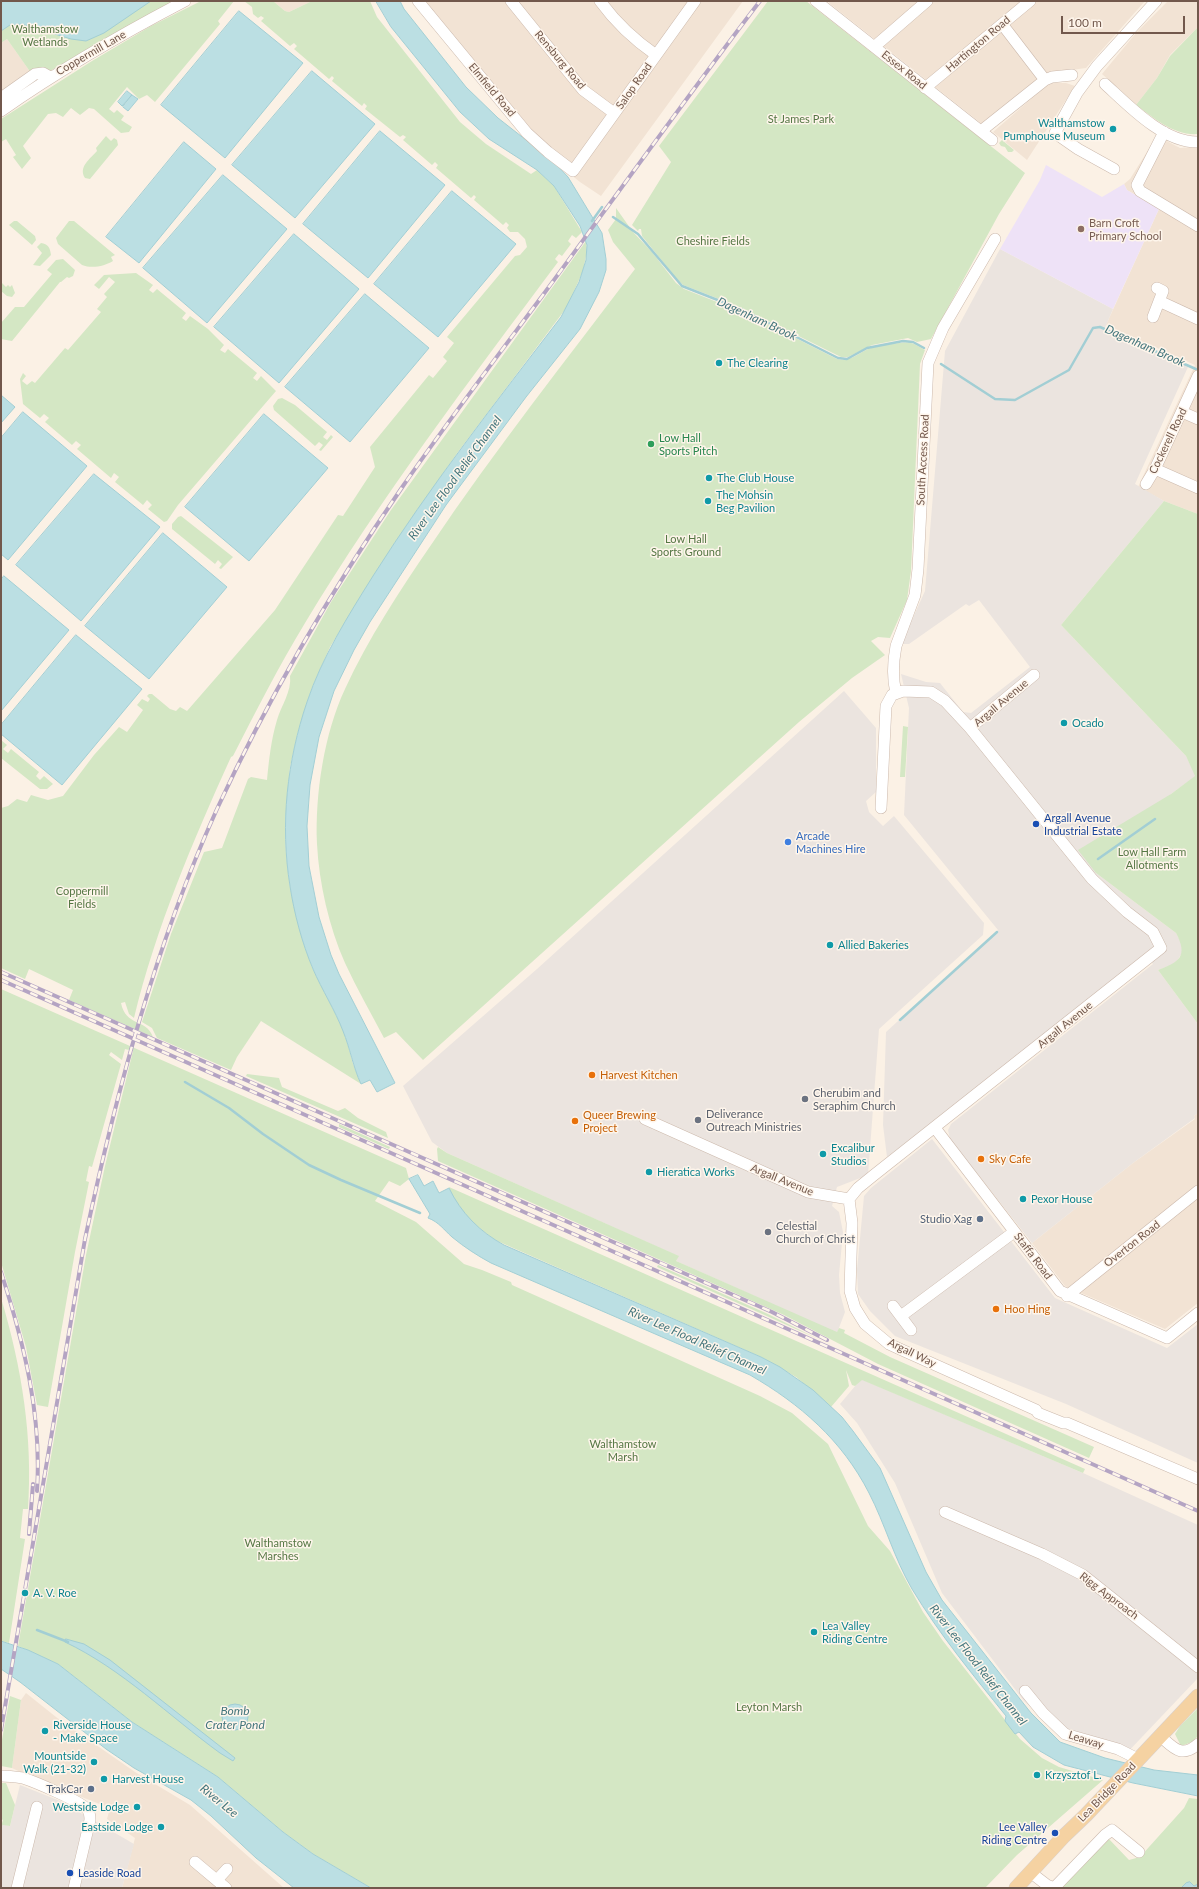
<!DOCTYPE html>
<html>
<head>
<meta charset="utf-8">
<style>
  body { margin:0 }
  #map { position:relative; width:1199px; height:1889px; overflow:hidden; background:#fbf1e5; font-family:Lato,sans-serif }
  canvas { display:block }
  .frame { position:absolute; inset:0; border:2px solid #72584c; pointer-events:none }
  .scale { position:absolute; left:1061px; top:16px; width:124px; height:18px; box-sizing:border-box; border:2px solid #72584c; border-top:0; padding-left:5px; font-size:12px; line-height:14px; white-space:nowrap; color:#72584c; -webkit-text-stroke:3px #fef5eb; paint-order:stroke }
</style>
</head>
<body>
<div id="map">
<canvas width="1199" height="1889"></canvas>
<div class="frame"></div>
<div class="scale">100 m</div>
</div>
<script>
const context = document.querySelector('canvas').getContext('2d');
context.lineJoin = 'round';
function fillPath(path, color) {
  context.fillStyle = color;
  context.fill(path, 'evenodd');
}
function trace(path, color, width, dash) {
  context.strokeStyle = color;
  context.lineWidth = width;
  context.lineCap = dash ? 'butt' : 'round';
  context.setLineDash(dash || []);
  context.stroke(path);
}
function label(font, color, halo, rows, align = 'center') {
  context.font = font + ' Lato,sans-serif';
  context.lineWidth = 3;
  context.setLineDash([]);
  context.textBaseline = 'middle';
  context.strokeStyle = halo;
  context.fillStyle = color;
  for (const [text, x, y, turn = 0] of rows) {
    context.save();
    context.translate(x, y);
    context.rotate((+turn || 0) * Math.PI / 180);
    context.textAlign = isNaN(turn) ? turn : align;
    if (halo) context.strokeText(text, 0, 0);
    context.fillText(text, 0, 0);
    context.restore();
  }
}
fillPath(new Path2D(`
  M273,1H312L289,12L285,11Z
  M416,1H743L601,196L580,182L521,135Z
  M830,1H1145L1086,68L1064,71L982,124L829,3Z
  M1168,1H1198V27L1170,55L1157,78L1136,105L1102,74L1136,33Z
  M7,39L36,80L1,105V43Z
  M1051,83H1066L1075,86L1027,160L993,132L1046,86Z
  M1157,136L1180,148L1198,147V514L1164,501L1138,487L1195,365L1106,325L1159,209L1127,190L1124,184L1130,179Z
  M1198,1113V1303L1165,1329L1065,1286L1032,1243L1133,1163L1195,1119L1194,1116Z
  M26,1693L56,1717L135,1772L190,1805L284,1888H122L135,1838L107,1819L110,1808L33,1778L12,1768L21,1700Z`), '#f2e3d4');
fillPath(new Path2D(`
  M1000,249L1113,309L1104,330L1188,367L1135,484L1164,501L1061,625L1186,756L1196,776L1171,794L1096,873L1176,933L1182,944V953L1175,964L1158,970L1198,1024V1113L1194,1116L1195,1118L1133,1163L1032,1243L950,1139L948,1130L951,1124L1153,964L1149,958L887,1157L883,1125L886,1032L998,930L904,815L909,708L901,674L926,682L940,683L963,712L971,713L1030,667L979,600L969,606L966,604L909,644H901L925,591L945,351Z
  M844,691L876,728V792L866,801L869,812L883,826L894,816L984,923L983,935L879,1029L868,1175L837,1187L832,1206L839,1212L843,1232L839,1275L840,1293L845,1312L837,1333L676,1261L678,1256L447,1153L432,1142L403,1086L537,969Z
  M932,1139L1055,1298L1167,1348L1198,1324V1463L1066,1404L895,1336L870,1311L858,1294L857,1270L864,1196L871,1188Z
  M861,1379L1083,1473L1198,1525V1678L1123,1757L1064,1736L1024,1701L942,1593L895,1483L857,1423L840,1404Z
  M20,1785L60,1801L134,1844L122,1888H1V1826L2,1824L10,1826Z`), '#ebe4df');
fillPath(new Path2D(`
  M1046,165L1102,197L1124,184L1127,190L1159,209L1113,309L1000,249L1040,180Z`), '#eee2f7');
fillPath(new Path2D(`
  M1,1H174L50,71L31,73L7,39L1,43Z
  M201,1H234L218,21L220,24L155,102L147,95L139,99L127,87L109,109L114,113L117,110L124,116L121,120L132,127L129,132L121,133L94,109L89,108L80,115L71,108L63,117L56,113L48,114L23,146L31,158L22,169L13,157L16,155L6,139L1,142V119L92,61L151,26Z
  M244,1H273L285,11L289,12L312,1H370L377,17L460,122L486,144L531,174L537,170L554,186L582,232L576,238L572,235L568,241L571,244L562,256L559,254L555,259L558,262C470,380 381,497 305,623C279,666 256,711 233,756L231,757C193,841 156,927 134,1018L129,1014L125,1002L121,1003C126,1027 146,1018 153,1037L69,1000L73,990L29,969L25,979L1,968V808L8,806L17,799L27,802L31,795L48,800L63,796L94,755L119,727L127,732L143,710L137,705L142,699L148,702L150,699L147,696L149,694H152L170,709L176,711L180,707L187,711L275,610L338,515L343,516L375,467L370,447L429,375L433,378L447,361L443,357L454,343L447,337L515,256L520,255L527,247L525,239L518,232H510L507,228L509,225L506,222L503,225L474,200L476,197L474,195L471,198L436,168L438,165L435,162L432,165L403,140L406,137L403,135L400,137L365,109L367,106L364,103L362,106L332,81L334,78L332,76L329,79L294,49L297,46L294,43L290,46L261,21L264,18L261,16L258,18L253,14L252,7Z
  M768,1H806L1025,173L999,214L931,339L917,342L908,338L872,345L848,357H841L742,308L683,285L675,277L642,236L641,229H639L638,231L632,225L671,162L659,146Z
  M1198,27V134C1174,136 1154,118 1136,105L1157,78L1170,56Z
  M106,136L111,141L114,138L117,140L118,145L90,179L85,178C78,167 90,159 97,151L96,148Z
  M1002,140L1014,150L1012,152H1008L1005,147L1001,146L999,143Z
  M616,208L633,232L652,252L676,283L684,289L750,315L837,359C850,362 857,354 868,349C876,346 904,341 911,343C916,344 921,348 925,350L920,364L911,571L907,600L890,638L878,637L871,641L885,655L852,678L799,722L423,1060L396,1032L384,1038C371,1013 357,989 345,963C329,927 319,883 317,844C315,794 324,734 345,689C368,639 400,590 431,545C495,450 566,360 635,269L613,242L608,230L616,219Z
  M14,221H17L35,236L36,240L32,245L9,225Z
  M69,221H74L115,255L111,257L113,261C105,266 92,269 82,265L58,244L56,238Z
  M586,241L587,251L583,271L567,307L458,452L392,547L330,647L312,688L298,732L290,767L285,826L286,854L290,887L303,941L312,967L344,1031L353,1064L361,1084L261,1021L237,1057L231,1070L157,1038L152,1028L142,1022L171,934L204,852L222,848L248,779L251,777L267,780C269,760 271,740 277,720C281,706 292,691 290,676L331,602L391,510Z
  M41,243C48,244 50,247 51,255L40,266L33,265L42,253L37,247Z
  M63,259L75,270L73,276L69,278L67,277L61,282H60L12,341L1,339V323L15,307H24L52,274L47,270L56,260Z
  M136,273L153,285L149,290L153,293L157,289L186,313L182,318L186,321L190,316L208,329L224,345L220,350L225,353L228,349L257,373L253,378L257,381L261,376L276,391L178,505L167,521L164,522L148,509L152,505L147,500L143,505L115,482L119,477L114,473L111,478L77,449L81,445L76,441L72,445L45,422L49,418L44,414L40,418L23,404L20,379L23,373L26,376L22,381L27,385L32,381L35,383L65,348L68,350L101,312L97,309L107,297L104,294L115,282L109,277L99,289L94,285L104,275Z
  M1,282L6,287L8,285L10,287L12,285L15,293L12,297L7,296L1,291Z
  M282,398L295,405L327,432L323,437L327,440L331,435L333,437L321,451L319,450L323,445L319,442L315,446L274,410L273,406L278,399Z
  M1164,501L1198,514V1024L1158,970C1180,962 1188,956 1176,933L1096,873L1078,850L1171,794L1195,776L1186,756L1061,625Z
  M181,516L233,557L221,569L219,568L222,564L218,560L215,564L172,529V524L178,517Z
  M903,726L908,727L905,777H900Z
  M1,740L7,745L3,749L8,753L11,749L39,772L36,776L40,780L44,776L53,784L47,789H40L1,758Z
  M1,989L406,1168L409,1179L400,1186L389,1181L375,1201L416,1222L464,1264L482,1270L511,1282L512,1285L760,1396L792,1413L828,1444L868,1526L890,1551L923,1612L943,1641L1020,1739L1042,1758L1059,1767L1103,1780L1017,1855L985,1888H371L313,1854L283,1832L218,1777L132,1722L58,1664L18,1646L86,1255L105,1166L133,1051L125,1049L122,1060L111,1052L109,1055L121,1064L92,1167L89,1166L86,1181L89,1182L75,1252L48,1407L37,1405L26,1347L1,1262Z
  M247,1074L279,1078L282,1087L338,1111L345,1108L358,1118L386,1132L388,1138L246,1076Z
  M339,1124L390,1147L389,1149L339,1127Z
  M438,1147L447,1153L679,1256L676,1261L683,1264L837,1332L839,1328L845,1330L844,1333L890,1357L1094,1447L1089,1458L878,1364L784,1315L438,1161L437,1149Z
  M449,1187L1085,1469L1083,1473L862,1380L855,1386L852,1385L846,1370L849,1386L831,1407L796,1377L761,1357L495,1240C481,1230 449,1205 449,1187Z
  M658,1265L768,1314L816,1338L657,1267Z
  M1,1298C22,1368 33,1437 28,1509H23L20,1538L25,1539L9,1643L1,1641Z
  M10,1696L21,1700L12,1768L1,1766V1745Z
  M1198,1708L1197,1737L1192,1742L1181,1746L1175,1734L1180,1726Z
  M1,1783H6L15,1805L10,1826L3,1825L1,1826L3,1820L1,1819Z
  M1189,1798L1198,1799V1888H1061L1108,1838L1129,1860L1140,1857L1184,1808Z`), '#d4e7c4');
const water = new Path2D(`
  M1,1H151L104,33L86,41L71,39L22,24L10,25L1,31Z
  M376,1H400L404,9L466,87L498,118L554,162L568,177L602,233L606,259V270L599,292L580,329L526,397L446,505L370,622L354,650L334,691L319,737L310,785L307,826L309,866L319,917L331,955L339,974L395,1083L377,1092L370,1080L361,1084C353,1067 350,1048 343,1031C335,1010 322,990 313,969C302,943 294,913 290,886C280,824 287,761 307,702C322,657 348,616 373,576C430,486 496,402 561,317L579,282L586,260L587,245L580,226L554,186L537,170L489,139L460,112L391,27Z
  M239,11L303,63L225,158L161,105Z
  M312,71L375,124L295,218L232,165Z
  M127,91L132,95L122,106L118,102Z
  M132,95L138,99L128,111L123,107Z
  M380,131L445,185L368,278L303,224Z
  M184,142L216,169L139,263L106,237Z
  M223,175L287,229L207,323L143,268Z
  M452,191L516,244L438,337L374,284Z
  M294,234L359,289L279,383L214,327Z
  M365,294L429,348L350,442L285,387Z
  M1,395L15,407L1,423Z
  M23,412L87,466L8,560L1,554V438Z
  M264,414L328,468L249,561L185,507Z
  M94,474L160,527L81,621L16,565Z
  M163,533L227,587L149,679L85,626Z
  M4,576L69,630L1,711V580Z
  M76,635L142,689L62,785L1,734V725Z
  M418,1175L424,1186L433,1181L439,1193L449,1188C461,1213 480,1232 504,1245L761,1357L780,1367L813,1390L842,1417L853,1431L880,1468L926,1572L942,1600L1031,1713L1060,1742L1105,1758L1154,1770L1198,1775V1796L1133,1783L1064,1765L1033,1747L1019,1732L1015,1734L1005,1721L1006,1716C973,1675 939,1634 912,1589C894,1558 885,1524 869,1493C842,1440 800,1404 750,1375L491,1263C478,1256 464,1247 452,1237C444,1230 439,1222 428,1218L430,1214L409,1179Z
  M66,1639L84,1644L110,1660L235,1758L233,1761L220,1753C169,1716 122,1669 65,1642Z
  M1,1641L28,1650L58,1664L132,1722L218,1777L283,1832L313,1854L371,1888H294L256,1858L211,1816L191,1800L134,1768L106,1749L20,1682L1,1669Z
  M222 1717a13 13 0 1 1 26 0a13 13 0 1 1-26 0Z
  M1190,1882L1194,1886L1198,1884V1888H1181L1186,1883Z`);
fillPath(water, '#bbdfe3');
trace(water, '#a2ced4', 1);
trace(new Path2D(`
  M613,217L638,234L682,286L743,310L838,358L847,359L867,348L903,341L913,342L924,348
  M592,221L602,207
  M941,364L995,399L1015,400L1069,370L1093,328L1100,327L1198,370
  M1098,859L1155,819
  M900,1020L997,932
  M185,1082L229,1108L263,1134L309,1165L341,1180L420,1213
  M37,1630L68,1642`), '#a2ced4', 2.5);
const minor = new Path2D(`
  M418,1L527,133L548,152L573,171L695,1
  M511,1L583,90L614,113
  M600,1C616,23 633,39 656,55
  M816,1L992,140
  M1002,24L1045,80
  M874,47L927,1
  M1105,84C1129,106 1164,143 1198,142
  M925,88L1030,1
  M1,98L35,74L43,73L50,77
  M1,111C61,69 120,35 185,1
  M981,131L1045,80L1052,77L1072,75
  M1164,132L1137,185L1140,191L1198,226
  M1114,169L1078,149L1055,133L1077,93L1097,66L1156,1
  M1159,301L1198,319
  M1153,317L1163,291L1157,288
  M1182,412L1198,419
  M1155,469L1198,488
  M1146,484L1155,469L1198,376
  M896,693C892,677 893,662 896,646L915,595L918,569L928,363L943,328L995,239
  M970,728L1034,675
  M645,1119L808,1192L849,1199
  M935,1128L1060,1291L1167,1338L1198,1313
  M849,1199L858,1188L874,1175L1161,948L1153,932L1127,912L1092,879L970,728L945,701L931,692L903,691L892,695L886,706L881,808
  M849,1199L852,1223L850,1291L855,1308L865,1324L889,1344L902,1350L1036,1410L1038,1413L1063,1423H1067L1198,1479
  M1067,1296L1198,1191
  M893,1306L911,1330
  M901,1316L1014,1232
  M945,1512L1042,1554L1083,1575L1198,1667
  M1025,1691L1043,1713L1065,1734L1118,1749L1138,1759
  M1160,1736C1173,1747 1181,1759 1198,1744
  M1,1776C8,1776 16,1777 23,1778C35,1782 78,1800 87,1809C90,1812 90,1816 90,1820L74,1888
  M195,1862L226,1888
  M1030,1872L1047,1885L1054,1888L1105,1835L1112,1830L1139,1852
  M217,1880L227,1869
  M17,1888L37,1807`);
const major = new Path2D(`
  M1016,1888L1064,1836L1086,1815L1198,1696`);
trace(minor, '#ccb9ac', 12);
trace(major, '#d8d0cd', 15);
trace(minor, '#fff', 11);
trace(major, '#f5d2a2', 14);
const rail = new Path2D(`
  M1,972L772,1312L827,1340
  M1,980L1198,1511
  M1,1272C24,1343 42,1415 37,1491
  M29,1534L33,1484
  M1,1730L85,1239C116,1093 155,946 217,809C269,696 333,588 403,486C448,421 496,358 543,295C615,197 686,98 760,1`);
trace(rail, '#b4a4c3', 4);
trace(rail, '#fef5eb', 2.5, [8]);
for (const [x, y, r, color] of [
  [1113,129,4,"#0f9aa8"],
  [1081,229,4,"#8d6e63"],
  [719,363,4,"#0f9aa8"],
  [651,444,4,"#2e9e5b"],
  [709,478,4,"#0f9aa8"],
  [708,501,4,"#0f9aa8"],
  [1064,723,4,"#0f9aa8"],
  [1036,824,4,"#1a4fb4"],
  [788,842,4,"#3f7fe0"],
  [830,945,4,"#0f9aa8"],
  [592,1075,4,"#e8710a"],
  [805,1099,4,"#6b7280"],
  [698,1120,4,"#6b7280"],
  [575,1121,4,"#e8710a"],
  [823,1154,4,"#0f9aa8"],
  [981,1159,4,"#e8710a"],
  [649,1172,4,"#0f9aa8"],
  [1023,1199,4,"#0f9aa8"],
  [980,1219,4,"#5c6f8a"],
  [768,1232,4,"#6b7280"],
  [996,1309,4,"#e8710a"],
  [25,1593,4,"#0f9aa8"],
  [814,1632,4,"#0f9aa8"],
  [45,1731,4,"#0f9aa8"],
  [94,1762,4,"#0f9aa8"],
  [1037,1775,4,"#0f9aa8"],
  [104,1779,4,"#0f9aa8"],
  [91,1789,4,"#5c6f8a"],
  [137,1807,4,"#0f9aa8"],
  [161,1827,4,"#0f9aa8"],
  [1055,1833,4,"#1a4fb4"],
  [70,1873,4,"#1a4fb4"]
]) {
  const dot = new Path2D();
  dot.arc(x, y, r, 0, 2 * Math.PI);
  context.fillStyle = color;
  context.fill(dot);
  trace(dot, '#fef5eb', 1.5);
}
label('11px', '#574', '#fef5eb', [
  ["Walthamstow",45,29],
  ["Wetlands",45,42],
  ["St James Park",801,119],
  ["Cheshire Fields",713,241],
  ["Low Hall",686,539],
  ["Sports Ground",686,552],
  ["Low Hall Farm",1152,852],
  ["Allotments",1152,865],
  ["Coppermill",82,891],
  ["Fields",82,904],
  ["Walthamstow",623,1444],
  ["Marsh",623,1457],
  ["Walthamstow",278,1543],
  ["Marshes",278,1556],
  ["Leyton Marsh",769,1707]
]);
label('11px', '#72584c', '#fef5eb', [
  ["Hartington Road",978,44,-40],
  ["Coppermill Lane",91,53,-30],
  ["Rensburg Road",560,60,50],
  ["Essex Road",904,70,39],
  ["Salop Road",634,86,-55],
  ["Elmfield Road",492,90,50],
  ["Cockerell Road",1168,441,-64],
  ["South Access Road",923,460,-87],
  ["Argall Avenue",1001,703,-40],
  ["Argall Avenue",1065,1025,-39],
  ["Argall Avenue",782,1180,22],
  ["Overton Road",1132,1244,-38],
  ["Staffa Road",1033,1256,53],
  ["Argall Way",912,1353,26],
  ["Rigg Approach",1109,1596,37],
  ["Leaway",1086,1740,17],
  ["Lea Bridge Road",1107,1792,-46]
]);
label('11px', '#0d838f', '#fef5eb', [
  ["Walthamstow",1105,123,"right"],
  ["Pumphouse Museum",1105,136,"right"],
  ["The Clearing",727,363],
  ["The Club House",717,478],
  ["The Mohsin",716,495],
  ["Beg Pavilion",716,508],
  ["Ocado",1072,723],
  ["Allied Bakeries",838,945],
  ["Excalibur",831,1148],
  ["Studios",831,1161],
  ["Hieratica Works",657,1172],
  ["Pexor House",1031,1199],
  ["A. V. Roe",33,1593],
  ["Lea Valley",822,1626],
  ["Riding Centre",822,1639],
  ["Riverside House",53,1725],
  ["- Make Space",53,1738],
  ["Mountside",86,1756,"right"],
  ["Walk (21-32)",86,1769,"right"],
  ["Krzysztof L.",1045,1775],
  ["Harvest House",112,1779],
  ["Westside Lodge",129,1807,"right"],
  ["Eastside Lodge",153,1827,"right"]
], 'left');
label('11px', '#785e54', '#fef5eb', [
  ["Barn Croft",1089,223],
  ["Primary School",1089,236]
], 'left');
label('11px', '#27864d', '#fef5eb', [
  ["Low Hall",659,438],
  ["Sports Pitch",659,451]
], 'left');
label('11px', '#164399', '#fef5eb', [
  ["Argall Avenue",1044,818],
  ["Industrial Estate",1044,831],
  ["Lee Valley",1047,1827,"right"],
  ["Riding Centre",1047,1840,"right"],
  ["Leaside Road",78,1873]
], 'left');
label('11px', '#366cbe', '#fef5eb', [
  ["Arcade",796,836],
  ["Machines Hire",796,849]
], 'left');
label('11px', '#c56008', '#fef5eb', [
  ["Harvest Kitchen",600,1075],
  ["Queer Brewing",583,1115],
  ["Project",583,1128],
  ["Sky Cafe",989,1159],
  ["Hoo Hing",1004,1309]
], 'left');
label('11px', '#5b616d', '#fef5eb', [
  ["Cherubim and",813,1093],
  ["Seraphim Church",813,1106],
  ["Deliverance",706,1114],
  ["Outreach Ministries",706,1127],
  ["Celestial",776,1226],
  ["Church of Christ",776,1239]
], 'left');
label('11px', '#4e5e75', '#fef5eb', [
  ["Studio Xag",972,1219],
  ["TrakCar",83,1789]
], 'right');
label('italic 12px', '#44767d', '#fef5eb', [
  ["Dagenham Brook",757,319,25],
  ["Dagenham Brook",1145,346,24],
  ["River Lee Flood Relief Channel",455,478,-54],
  ["River Lee Flood Relief Channel",697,1341,24],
  ["River Lee Flood Relief Channel",978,1665,52],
  ["Bomb",235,1711],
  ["Crater Pond",235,1725],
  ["River Lee",219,1801,39]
]);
</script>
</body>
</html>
